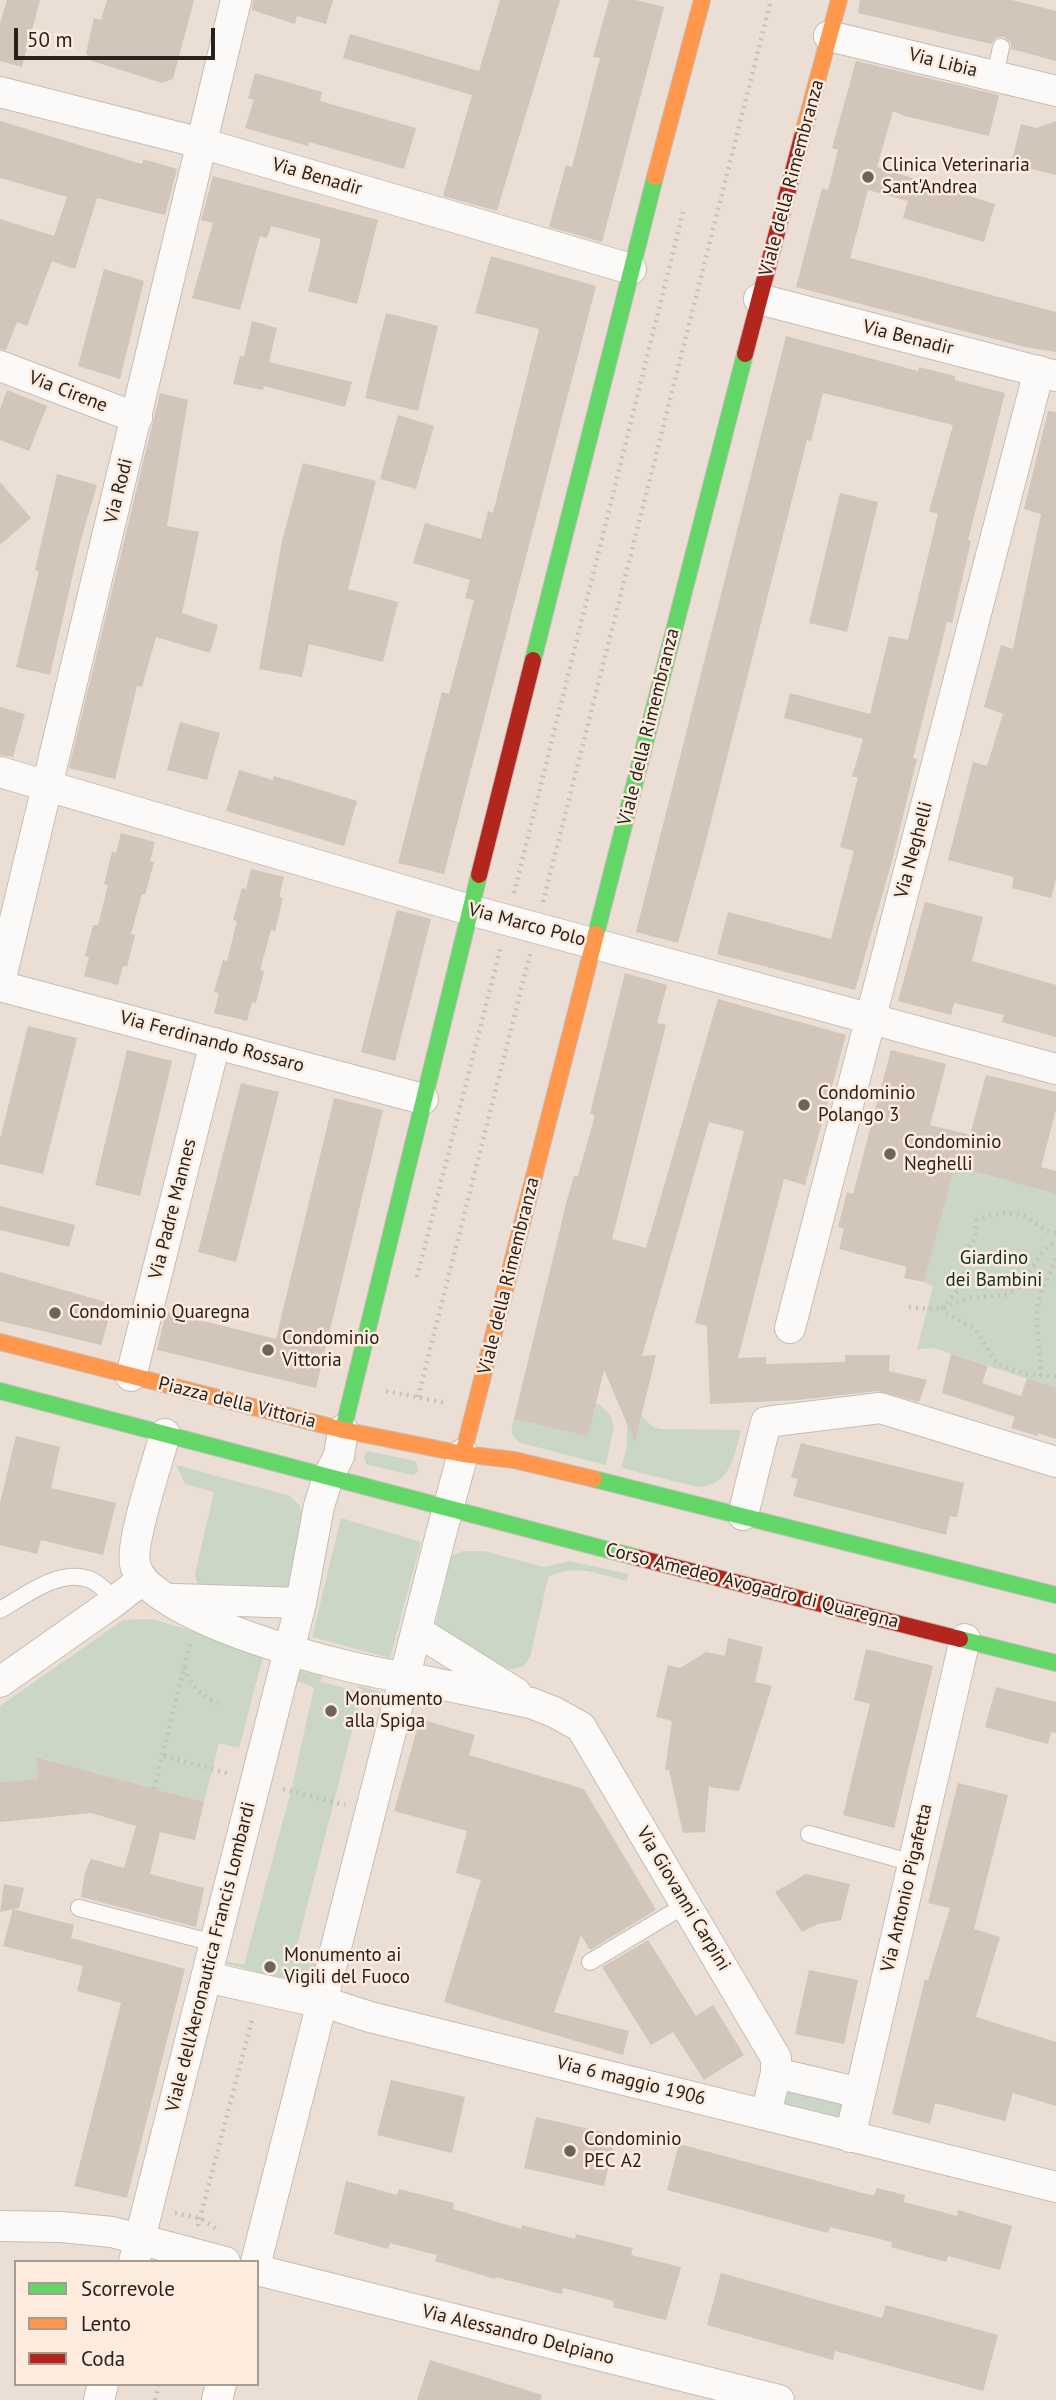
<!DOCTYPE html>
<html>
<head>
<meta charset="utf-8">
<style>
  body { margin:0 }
  #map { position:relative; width:1056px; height:2400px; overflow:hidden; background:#eaded5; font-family:"PT Sans",sans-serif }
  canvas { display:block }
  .legend { position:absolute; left:14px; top:2260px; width:245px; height:126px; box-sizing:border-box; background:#fdebde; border:2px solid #a89b90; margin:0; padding:9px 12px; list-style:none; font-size:21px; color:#29221b }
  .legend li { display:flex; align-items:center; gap:14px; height:35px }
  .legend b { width:35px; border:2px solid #a89b90 }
  .scale { position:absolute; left:14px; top:28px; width:201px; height:32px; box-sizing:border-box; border:4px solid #29221b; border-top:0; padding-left:9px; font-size:21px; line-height:24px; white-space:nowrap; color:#29221b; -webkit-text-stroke:5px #fdebde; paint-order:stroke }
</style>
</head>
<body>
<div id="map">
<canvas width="1056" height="2400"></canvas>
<ul class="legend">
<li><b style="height:9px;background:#63d668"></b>Scorrevole</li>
<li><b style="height:9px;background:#ff974d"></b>Lento</li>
<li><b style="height:9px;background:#b3261e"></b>Coda</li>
</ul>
<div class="scale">50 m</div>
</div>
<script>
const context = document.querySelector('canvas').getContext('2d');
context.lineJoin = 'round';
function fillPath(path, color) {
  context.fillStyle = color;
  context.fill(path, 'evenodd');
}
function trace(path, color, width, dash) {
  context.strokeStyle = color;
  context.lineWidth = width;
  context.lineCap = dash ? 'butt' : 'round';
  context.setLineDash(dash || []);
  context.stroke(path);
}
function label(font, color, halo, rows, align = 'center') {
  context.font = font + ' "PT Sans",sans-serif';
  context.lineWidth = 5;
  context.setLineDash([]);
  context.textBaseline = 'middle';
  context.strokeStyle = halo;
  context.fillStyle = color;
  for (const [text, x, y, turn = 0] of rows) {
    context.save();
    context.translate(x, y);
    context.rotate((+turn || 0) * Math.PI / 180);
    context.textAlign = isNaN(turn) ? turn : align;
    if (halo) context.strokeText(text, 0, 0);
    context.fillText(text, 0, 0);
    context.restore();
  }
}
fillPath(new Path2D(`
  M955,1166L1056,1194V1388L934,1348L917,1349L933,1286L924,1282Z
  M596,1403C605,1407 612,1416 614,1426L606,1465L521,1443C510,1435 511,1431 514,1419L588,1435Z
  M641,1415L653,1427L660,1429L741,1430C734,1456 731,1485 698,1487L621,1468L627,1447V1425L639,1424Z
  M367,1451L415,1461L419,1470L417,1473L412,1475L366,1464L364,1457Z
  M176,1465L290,1496L300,1506L306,1522L291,1584L284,1588L208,1591L198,1585L195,1574L214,1492L185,1484Z
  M341,1518L421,1542L390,1658L312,1637Z
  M463,1551H484L544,1567L570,1561L628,1574L627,1581C601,1575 572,1562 548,1578L530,1657L524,1666L512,1669L498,1667L440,1633L436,1623L451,1556Z
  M152,1619L264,1653L239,1748L219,1743L204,1802L37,1757L38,1779L0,1782V1706L123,1620Z
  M302,1671L322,1676L320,1682L357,1691L359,1686L380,1692L382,1695V1701L360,1700L294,1957L316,1964L309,1986L224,1963L225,1961L244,1965L291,1791L314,1688L295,1680L297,1672Z
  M788,2090L842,2104L839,2117L784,2104Z`), '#cad6c6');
fillPath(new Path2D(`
  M7,0H40L22,67L0,61V24Z
  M107,0H194L173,79L162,83L92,61L86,53L94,18L101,20Z
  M253,0H333L326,24L297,16L295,24L252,10Z
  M500,0H560L497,211L443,196L472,95L343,58L350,34L479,71Z
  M609,0H636L664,7L602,242L549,227L566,165L572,167L600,58L593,57Z
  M860,0H1012L1056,11V61L1011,49V43L1004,37H997L991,44L858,13Z
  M856,61L999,95L989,136L905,116L893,111L877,167L995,204L984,242L903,218L908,201L868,190L850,258L1056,312V352L1025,347L796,287L822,188L828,190L838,150L832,148Z
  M255,73L322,92L320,101L416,128L404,169L309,142L308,146L245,128L254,100L248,98Z
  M0,121L142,164L143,159L177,169L165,215L97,198L75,269L52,261L27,326L17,322L6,350L0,349V219L54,236L67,197L0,178Z
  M1056,121V175L1011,164L1021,124L1037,128Z
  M213,176L378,220L357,304L308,291L321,239L271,226L267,238L260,236L240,310L192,298L213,223L201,220Z
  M491,256L596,286L444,874L398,863L442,692L449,694L474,600L465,598L470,580L413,563L425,523L481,539L488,511L493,513L539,329L475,313Z
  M104,269L144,281L120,379L78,366Z
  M386,313L438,326L418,411L365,398Z
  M252,321L277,328L269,362L352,382L345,407L264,386L263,390L233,384L240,356L244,357Z
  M786,336L918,371L919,367L955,376V380L1005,393L968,540L971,541L952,623L947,622L913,758L917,759L892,861L855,990L717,954L728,912L831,939L854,851L840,847L858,777H852L863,739L784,718L790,693L870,714L889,636L908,640L938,514L929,511L953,425L823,393L811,441L807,440L704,849L678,943L636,932Z
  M7,390L47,406L29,451L0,440V409Z
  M160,393L188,400L167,526L199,532L182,613L218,625L210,653L156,637L142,687L137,686L115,779L69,768Z
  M1048,411L1056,412V878L1051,898L1012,888L1014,877L948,860L973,762L987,766L1003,714L984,707L1001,645L1013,649L1041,514L1024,509Z
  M398,415L434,426L416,489L380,479Z
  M303,463L376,481L348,589L398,602L383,662L309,644L302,677L259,669L282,541Z
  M57,474L97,485L80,543L50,675L16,667L39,571L35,570Z
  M0,482L31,518L0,545Z
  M840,493L878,502L847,632L809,623Z
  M0,707L25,714L13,757L0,755Z
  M180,722L220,733L207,780L167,770Z
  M239,770L273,780L274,776L357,801L344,846L226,811Z
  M121,833L155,842L150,861L154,862L145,895L142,894L131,934L135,935L127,967L123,966L118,985L84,976L89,957L85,956L93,925H98L108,885L104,884L112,852L116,853Z
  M251,869L284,877L279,897L283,898L275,931L271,930L260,970L264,971L256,1003L252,1002L247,1021L214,1013L219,993L214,992L223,960L227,961L237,921L233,920L242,888L246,889Z
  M925,902L983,917L972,961L1056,985V1037L1002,1022L1004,1015L954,1003L951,1015L898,1001Z
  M397,910L431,919L395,1061L361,1052Z
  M625,973L667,985L657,1023L666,1025L612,1239L646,1248L718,999L846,1035L805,1185L784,1179L738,1358L766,1357V1364L845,1362V1355H890L889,1371L927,1380L919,1402L878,1391L798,1400L710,1404L707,1326L695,1323L744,1131L709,1122L642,1356L656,1355L635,1442L604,1370L588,1436L514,1419L568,1196L574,1176H578L595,1115L590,1114Z
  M28,1026L77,1038L43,1174L0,1164V1139Z
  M127,1050L172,1061L140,1196L95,1185Z
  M891,1050L946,1064L930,1125L970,1135L986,1075L1056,1092V1110L1041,1167L1056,1171V1194L955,1166L924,1282L904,1278L907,1267L839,1249L844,1229L838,1227L847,1192L853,1194Z
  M241,1083L279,1092L236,1262L198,1252Z
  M334,1098L383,1110L316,1388L157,1350L166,1312L276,1339Z
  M0,1206L75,1225L69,1247L0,1230Z
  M0,1272L113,1304L101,1345L0,1321Z
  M951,1354L988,1366L982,1383L1021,1396L1027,1378L1056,1388V1439L1038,1433V1436L1011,1428L1015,1417L942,1393Z
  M16,1436L60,1447L51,1488L116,1503L103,1555L41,1540L37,1554L0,1545V1503Z
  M801,1443L964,1483L957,1517L950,1516L946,1535L793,1496L798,1479L791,1477Z
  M728,1638L763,1647L755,1682L772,1686L739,1791L709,1787L705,1832L683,1833L669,1770H665L672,1721L656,1717L668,1665L680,1668L706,1652L725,1656Z
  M866,1649L933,1666L894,1828L843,1815L870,1704L854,1700Z
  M996,1687L1056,1702V1733L1051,1732L1048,1744L985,1727Z
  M420,1719L475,1735L469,1755L584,1789L656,1910L590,1950L581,1935L554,2012L629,2031L623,2055L444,2002L481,1880L456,1873L467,1831L394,1811Z
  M36,1757L204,1802L195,1840L160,1832L150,1874L204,1888L196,1927L81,1897L85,1872L91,1859L124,1868L136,1826L91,1813L0,1822V1782L38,1779Z
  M958,1783L1008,1795L974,1929L1000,1937L976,2017L1056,2042V2106L1013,2093L1005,2121L935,2103L930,2124L892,2114L925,1979L928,1980L950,1908L928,1903Z
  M806,1874L850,1884L841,1920L818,1924L802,1932L775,1892Z
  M4,1884L24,1888L19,1908L13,1909L74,1925L71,1938L185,1969L127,2198L74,2186L121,2003L77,1991L83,1966L3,1946L13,1909L0,1912Z
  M648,1940L696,2016L713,2005L744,2055L704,2080L673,2032L651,2045L602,1967Z
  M809,1970L858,1980L844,2044L795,2034Z
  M391,2080L465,2097L452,2153L377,2135Z
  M536,2117L616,2135L604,2186L524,2168Z
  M679,2144L874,2196L877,2188L905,2195L904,2202L957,2216L958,2210L1012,2226L1000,2270L948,2256L946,2262L891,2247L892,2242L830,2227L828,2233L667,2190Z
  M346,2181L397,2195L399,2189L454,2203L453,2209L521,2229L522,2225L575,2239L576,2234L633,2248L631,2255L681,2267L666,2320L613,2307L614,2301L563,2288L562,2294L495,2277V2279L435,2261L437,2255L390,2243L388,2249L334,2234Z
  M721,2273L882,2318L886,2305L998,2335L983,2391L835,2351L833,2360L707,2325Z
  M430,2360L542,2395L541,2400H417Z`), '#d2c5b9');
const lane = new Path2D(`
  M995,76L1001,47
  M0,1610C25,1596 60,1567 91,1580C100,1584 109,1594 116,1601
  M809,1834L913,1863
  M79,1908L214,1943
  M590,1962L687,1904`);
const street = new Path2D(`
  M829,36L1056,91
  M0,92L201,143L631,269
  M759,299L1056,376
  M0,366L137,418
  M0,772L470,910L1056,1069
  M0,982L236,0
  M0,986L423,1099
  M790,1328L1039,371
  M131,1376L215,1043
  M165,1434C158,1461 130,1542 135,1564C145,1618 354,1672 405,1677L531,1703L554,1712L581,1727L776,2058V2073L766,2114
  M743,1515L766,1422L880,1408L1056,1462
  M175,1599L301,1603
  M417,1631L516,1693
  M0,1682L111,1604L142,1580
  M206,1977L336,2006L370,2017L1056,2187
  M776,2073L860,2093
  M850,2137L965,1639
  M0,2226L61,2227L112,2232L225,2262
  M134,2262L301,1603L319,1506L328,1477L339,1456L343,1430
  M256,2262L441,1534L463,1454
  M257,2270L779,2400
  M99,2400L103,2384
  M217,2400L221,2384`);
const fast = new Path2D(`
  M533,660L655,177
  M596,934L745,354
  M0,1391L639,1558
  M343,1430L479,875
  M594,1479L1056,1595
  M960,1639L1056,1663`);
const slow = new Path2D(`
  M802,137L839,0
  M655,177L702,0
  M0,1342L343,1430L463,1454L514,1460L594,1479
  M463,1454L596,934`);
const jam = new Path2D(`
  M745,354L802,137
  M479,875L533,660
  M639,1558L960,1639`);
trace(lane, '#c6bdb6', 18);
trace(street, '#c6bdb6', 32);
trace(fast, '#c6bdb6', 18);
trace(slow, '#c6bdb6', 18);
trace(jam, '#c6bdb6', 18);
trace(new Path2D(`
  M514,893L683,212
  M543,902L771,0
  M1056,1233C1046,1232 1039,1226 1031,1220C1015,1209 995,1213 977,1220L975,1238L966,1251L964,1260V1278L962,1285L943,1308L945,1312L975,1329L997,1364L1026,1374L1056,1376
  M417,1277L501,946
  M909,1307L927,1309L943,1308L968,1298L1007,1295L1020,1286L1044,1250L1056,1240
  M1041,1376C1042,1351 1034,1329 1038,1304C1041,1287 1051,1274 1056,1257
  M386,1391L446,1403
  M418,1397L530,954
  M184,1668C191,1688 202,1695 220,1704
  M164,1756L230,1774
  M154,1789L191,1640
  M283,1789L345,1805
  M175,2213L200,2218L218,2230
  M198,2226L253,2016
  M155,2400L159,2384`), '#c5c1be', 4.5, [2, 5]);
trace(lane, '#fcfaf9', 16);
trace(street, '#fcfaf9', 30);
trace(fast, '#63d668', 16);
trace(slow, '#ff974d', 16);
trace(jam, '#b3261e', 16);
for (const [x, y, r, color] of [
  [868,177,7,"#6d645c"],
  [804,1105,7,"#6d645c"],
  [890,1154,7,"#6d645c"],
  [55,1313,7,"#6d645c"],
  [268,1350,7,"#6d645c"],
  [331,1711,7,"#6d645c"],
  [270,1967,7,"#6d645c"],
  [570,2151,7,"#6d645c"]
]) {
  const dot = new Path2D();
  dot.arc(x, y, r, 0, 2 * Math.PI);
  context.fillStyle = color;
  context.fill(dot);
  trace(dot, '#fdebde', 2.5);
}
label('19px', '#29221b', '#fdebde', [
  ["Via Libia",943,63,14],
  ["Via Benadir",317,177,16],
  ["Viale della Rimembranza",792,178,-75],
  ["Via Benadir",908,338,14],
  ["Via Cirene",68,392,21],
  ["Via Rodi",119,491,-76],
  ["Viale della Rimembranza",649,727,-76],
  ["Via Neghelli",914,850,-75],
  ["Via Marco Polo",527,925,15],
  ["Via Ferdinando Rossaro",212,1042,15],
  ["Via Padre Mannes",173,1209,-76],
  ["Viale della Rimembranza",509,1276,-76],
  ["Piazza della Vittoria",237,1403,14],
  ["Corso Amedeo Avogadro di Quaregna",752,1586,14],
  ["Via Antonio Pigafetta",907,1888,-77],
  ["Via Giovanni Carpini",683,1899,59],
  ["Viale dell'Aeronautica Francis Lombardi",211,1957,-76],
  ["Via 6 maggio 1906",631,2081,14],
  ["Via Alessandro Delpiano",518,2335,14]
]);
label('19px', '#29221b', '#fdebde', [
  ["Clinica Veterinaria",882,166],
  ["Sant'Andrea",882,188],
  ["Condominio",818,1094],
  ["Polango 3",818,1116],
  ["Condominio",904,1143],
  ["Neghelli",904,1165],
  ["Condominio Quaregna",69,1313],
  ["Condominio",282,1339],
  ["Vittoria",282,1361],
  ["Monumento",345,1700],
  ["alla Spiga",345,1722],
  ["Monumento ai",284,1956],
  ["Vigili del Fuoco",284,1978],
  ["Condominio",584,2140],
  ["PEC A2",584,2162]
], 'left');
label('19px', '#09331e', '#fdebde', [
  ["Giardino",994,1259],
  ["dei Bambini",994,1281]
]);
</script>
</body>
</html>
